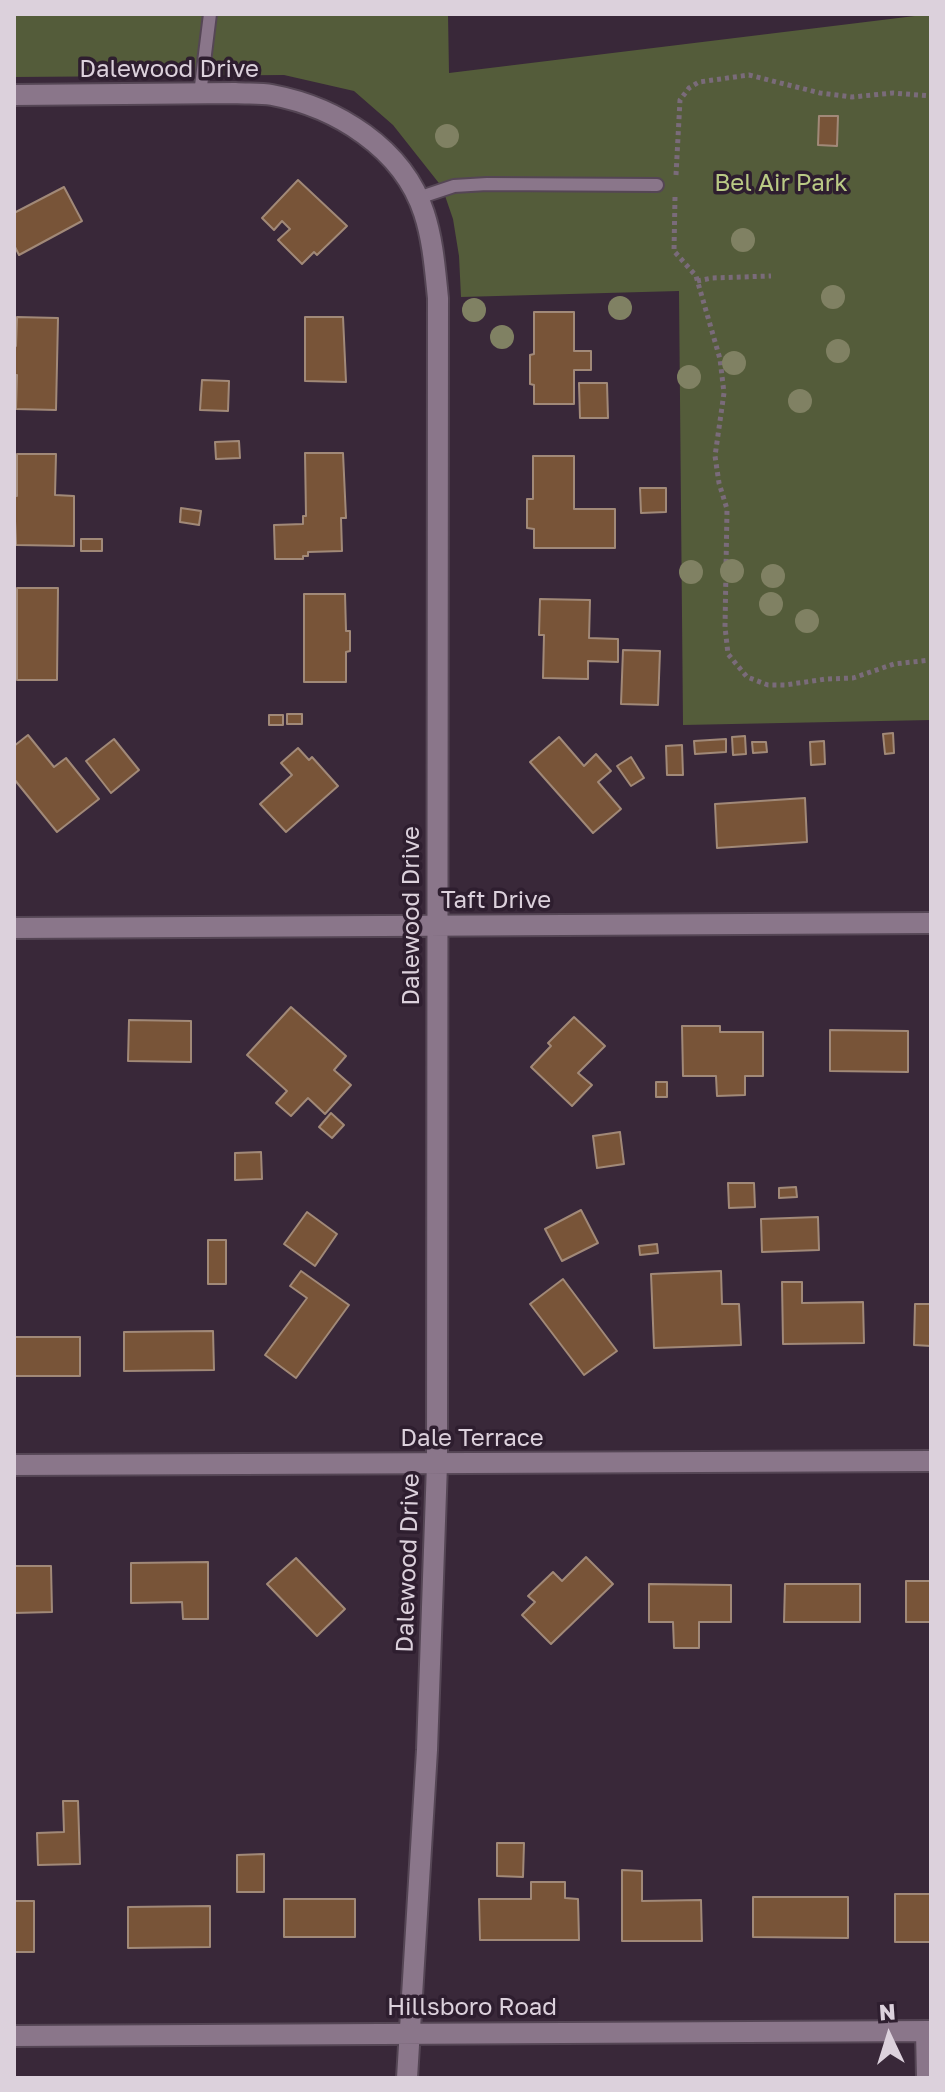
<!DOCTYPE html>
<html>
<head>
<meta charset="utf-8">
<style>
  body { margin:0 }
  #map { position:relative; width:945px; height:2092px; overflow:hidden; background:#392839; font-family:"Golos Text",sans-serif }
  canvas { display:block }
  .frame { position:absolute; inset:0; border:16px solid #dcd1dc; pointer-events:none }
  .north { position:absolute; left:849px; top:1996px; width:80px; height:80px; -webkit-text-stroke:6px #2e1e2f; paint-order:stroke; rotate:356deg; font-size:22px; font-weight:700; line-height:32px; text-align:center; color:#dcd1dc }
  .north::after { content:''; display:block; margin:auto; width:28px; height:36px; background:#dcd1dc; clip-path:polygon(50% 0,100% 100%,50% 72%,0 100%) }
</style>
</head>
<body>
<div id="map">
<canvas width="945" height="2092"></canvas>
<div class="frame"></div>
<div class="north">N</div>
</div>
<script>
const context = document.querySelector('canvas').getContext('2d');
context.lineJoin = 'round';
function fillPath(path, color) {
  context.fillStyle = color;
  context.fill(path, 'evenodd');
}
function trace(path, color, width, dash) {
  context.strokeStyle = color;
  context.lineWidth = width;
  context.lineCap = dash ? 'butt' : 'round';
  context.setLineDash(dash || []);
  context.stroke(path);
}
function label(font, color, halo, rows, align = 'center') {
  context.font = font + ' "Golos Text",sans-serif';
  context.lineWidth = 7;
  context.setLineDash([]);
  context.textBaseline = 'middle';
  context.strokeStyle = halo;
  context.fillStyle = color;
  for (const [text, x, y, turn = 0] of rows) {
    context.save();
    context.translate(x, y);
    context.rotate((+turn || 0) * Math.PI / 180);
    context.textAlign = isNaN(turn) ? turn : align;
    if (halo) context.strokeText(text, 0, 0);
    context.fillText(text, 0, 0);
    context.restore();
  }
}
fillPath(new Path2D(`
  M14,14H448L449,73L931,14V720L683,725L679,291L461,297L459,256L453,219L442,187L393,125L354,91L284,75L14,77Z`), '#545c3a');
const building = new Path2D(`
  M819,116H838L837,146L818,145Z
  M298,180L347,226L317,255L314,252L302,264L278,240L290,229L282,221L274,230L262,218Z
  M64,187L82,221L19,255L14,245V213Z
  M534,312H574V351H591V370H574V404H534V385L530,384V355L534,354Z
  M17,317L58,318L56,410L16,409L17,375H14V346H16Z
  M305,317H343L346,382L305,381Z
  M202,380L229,381L228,411L200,410Z
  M579,383H607L608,418H580Z
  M239,441L240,458L216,459L215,442Z
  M305,453H343L346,518H341L342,551L308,552V556H303V559H275L274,525L303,524V516H306Z
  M17,454H56L55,495L74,496V546L16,545L14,496H17Z
  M533,456H574V509H615V548H534V529L527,528V499H533Z
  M640,488H666V512L641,513Z
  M181,508L201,511L199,525L180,522Z
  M81,539H102V551H81Z
  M17,588H58L57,680H17Z
  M304,594H345L346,631H350V651L346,652V682H304Z
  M540,599L590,600L589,638L618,639V662L588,661V679L543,678L544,635H539Z
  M623,650L660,651L658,705L621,704Z
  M287,714H302V724H287Z
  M269,715H283V725H269Z
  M893,733L894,753L885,754L883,734Z
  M28,735L54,767L66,758L99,799L57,832L14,779V746Z
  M745,736L746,754L733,755L732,737Z
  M559,737L584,766L596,754L611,771L598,782L621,809L593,833L530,762Z
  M114,739L139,770L111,793L86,761Z
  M726,739V752L695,754L694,741Z
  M824,741L825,764L811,765L810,742Z
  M752,742H766L767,752L753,753Z
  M682,745L683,775H667L666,746Z
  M298,748L309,760L312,757L338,786L286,832L260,804L292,775L281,763Z
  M631,757L644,778L631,786L617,766Z
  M805,798L807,842L717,848L715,804Z
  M291,1007L346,1056L334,1070L351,1085L325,1114L308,1098L291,1116L276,1103L287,1091L247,1055Z
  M574,1017L605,1046L578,1073L592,1085L572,1106L531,1067L551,1046L548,1043Z
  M129,1020L191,1021V1062L128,1061Z
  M682,1026H720V1032H763V1076H745V1095L717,1096L716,1076H683Z
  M830,1030L908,1031V1072L830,1071Z
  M656,1082H667V1097H656Z
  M331,1113L344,1125L332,1138L319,1127Z
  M620,1132L624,1164L597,1168L593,1136Z
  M261,1152L262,1179L235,1180V1153Z
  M728,1183H754L755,1207L729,1208Z
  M796,1187L797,1197L779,1198V1188Z
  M581,1210L598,1243L562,1261L545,1229Z
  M307,1212L337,1234L315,1266L284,1244Z
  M818,1217L819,1250L762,1252L761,1219Z
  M208,1240H226V1284H208Z
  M657,1244L658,1253L640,1255L639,1246Z
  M301,1271L349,1305L296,1378L265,1355L307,1298L290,1286Z
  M721,1271L722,1304H739L741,1345L654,1348L651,1274Z
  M563,1279L617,1351L584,1375L530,1304Z
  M782,1282H802V1303L863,1302L864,1343L783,1344Z
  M915,1304H931V1346L914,1345Z
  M213,1331L214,1370L124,1371V1332Z
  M14,1337H80V1376H14Z
  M586,1557L613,1584L551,1644L522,1615L535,1602L528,1596L553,1572L562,1581Z
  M296,1558L345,1609L317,1636L267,1584Z
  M208,1562V1619H183L182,1602L131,1603V1563Z
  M14,1566H51L52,1612L14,1613Z
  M906,1581H931V1622H906Z
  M649,1584L731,1585V1622H699V1648H674L673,1622H649Z
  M785,1584H860V1622H784Z
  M63,1801H78L80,1864L38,1865L37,1833L64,1832Z
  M497,1843H524L523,1877L497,1876Z
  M264,1854V1892H237V1855Z
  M622,1870L642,1871V1901L701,1900L702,1941H622Z
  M531,1882H565V1898L578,1899L579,1940H480L479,1899H531Z
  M895,1894H931V1942H895Z
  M753,1897H848V1938L753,1937Z
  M284,1899H355V1937H284Z
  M14,1901H34V1952H14Z
  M210,1906V1947L128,1948V1907Z`);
fillPath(building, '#785438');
trace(building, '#a18978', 2);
const lane = new Path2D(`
  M200,94L210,14
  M418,198L454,186L487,184L657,185`);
const street = new Path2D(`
  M14,95L235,93C247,94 260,93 272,95C336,107 403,148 424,213C433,240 435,270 438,298L437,1464L427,1750L407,2078
  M14,928L931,923
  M14,1465L931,1461
  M926,2031L927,2078
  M14,2036L931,2031`);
trace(lane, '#554655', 16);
trace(street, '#554655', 24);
trace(new Path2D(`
  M676,175L680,100L689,88L699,82L749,75L820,93L852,97L893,93L931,96
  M675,197L674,251L696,276L720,359L724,393L715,456L719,483L727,509L725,627L728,654L747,677L768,685H785L826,679L853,678L894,664L931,660
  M697,281L712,278L771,276`), '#7a6b7a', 5, [4, 4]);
trace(lane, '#8a768a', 12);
trace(street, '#8a768a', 20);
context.fillStyle = '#808163';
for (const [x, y] of [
  [447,136],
  [743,240],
  [833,297],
  [620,308],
  [474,310],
  [502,337],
  [838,351],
  [734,363],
  [689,377],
  [800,401],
  [732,571],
  [691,572],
  [773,576],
  [771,604],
  [807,621]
]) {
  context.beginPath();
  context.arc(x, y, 12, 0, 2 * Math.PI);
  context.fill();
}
label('24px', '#dcd1dc', '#2e1e2f', [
  ["Dalewood Drive",169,69],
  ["Taft Drive",496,900],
  ["Dalewood Drive",411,916,-90],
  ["Dale Terrace",472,1438],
  ["Dalewood Drive",408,1563,-88],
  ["Hillsboro Road",472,2007]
]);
label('24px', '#baca85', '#2e1e2f', [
  ["Bel Air Park",781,183]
]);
</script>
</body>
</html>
